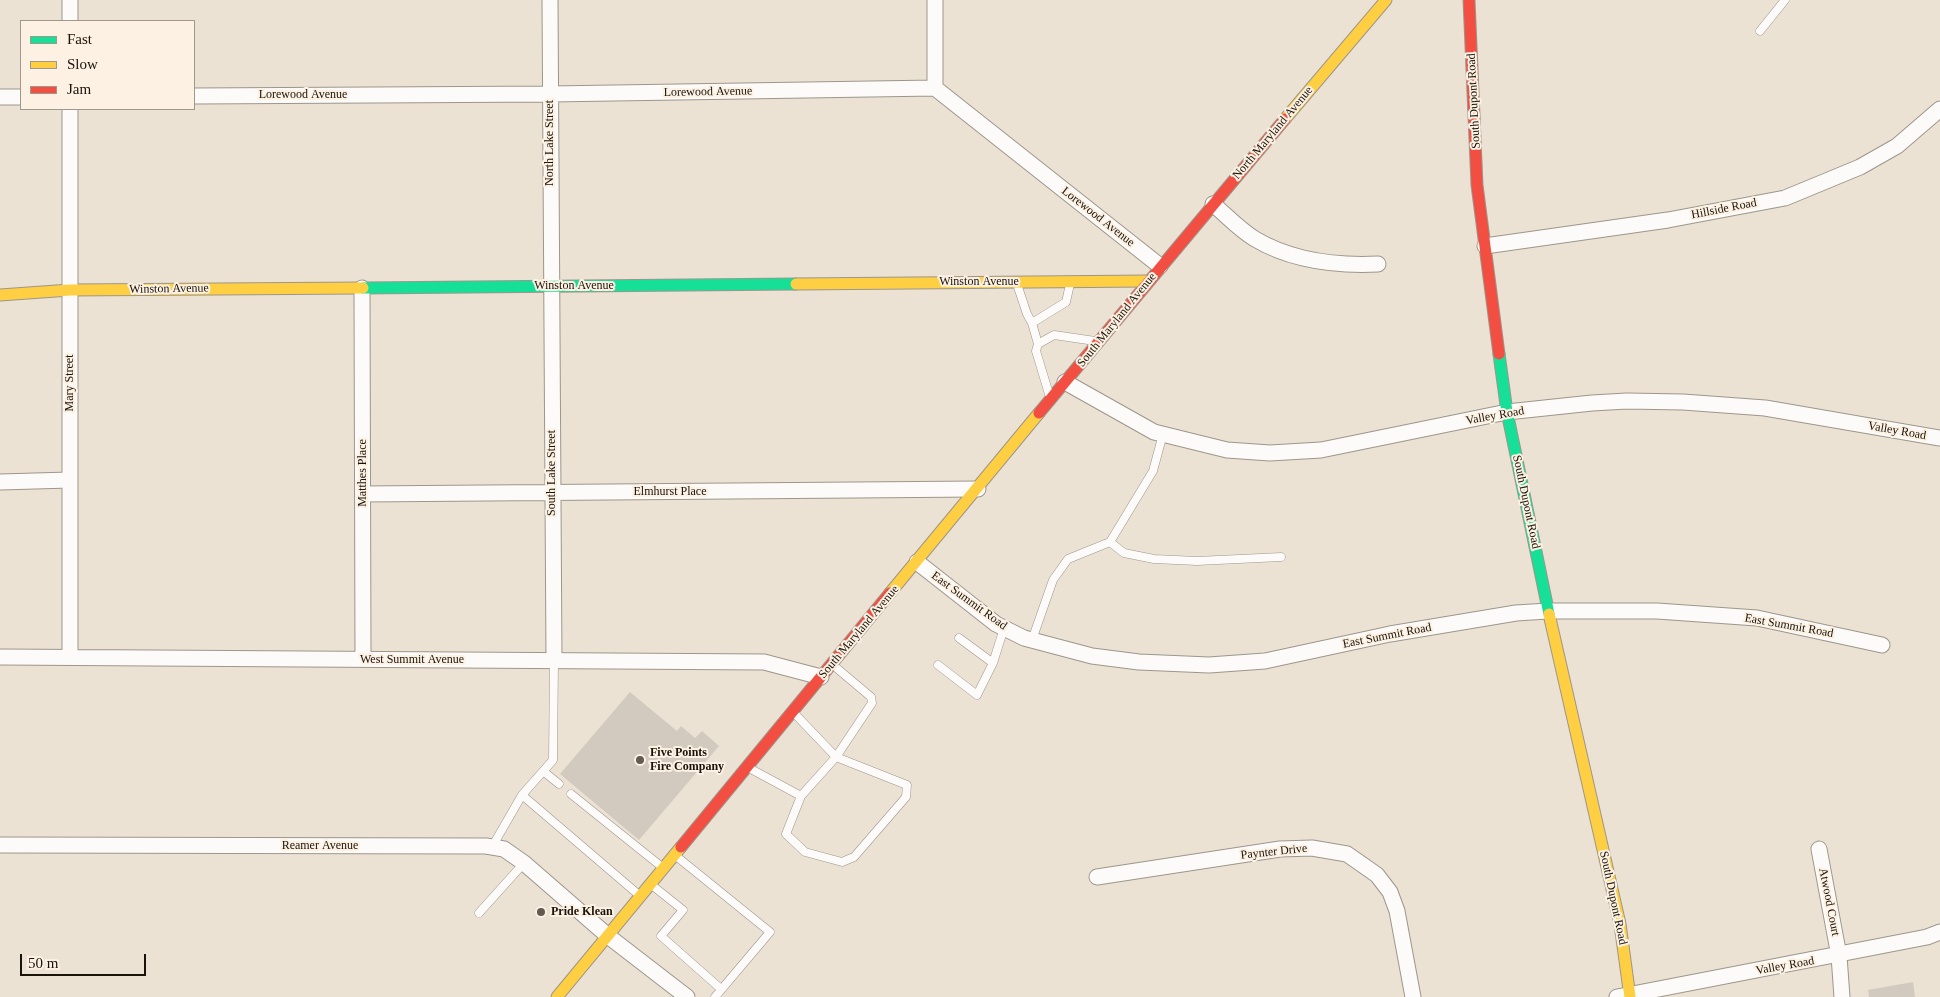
<!DOCTYPE html>
<html>
<head>
<meta charset="utf-8">
<style>
  body { margin:0 }
  #map { position:relative; width:1940px; height:997px; overflow:hidden; background:#ebe2d4; font-family:"Times New Roman",serif }
  canvas { display:block }
  .legend { position:absolute; left:20px; top:20px; width:175px; height:90px; box-sizing:border-box; background:#fcf1e2; border:1px solid #a1988c; margin:0; padding:6px 9px; list-style:none; font-size:15px; color:#19130a }
  .legend li { display:flex; align-items:center; gap:10px; height:25px }
  .legend b { width:25px; border:1px solid #a1988c }
  .scale { position:absolute; left:20px; top:954px; width:126px; height:22px; box-sizing:border-box; border:2px solid #19130a; border-top:0; padding-left:6px; font-size:15px; line-height:18px; white-space:nowrap; color:#19130a; -webkit-text-stroke:4px #fcf1e2; paint-order:stroke }
</style>
</head>
<body>
<div id="map">
<canvas width="1940" height="997"></canvas>
<ul class="legend">
<li><b style="height:6px;background:#16e098"></b>Fast</li>
<li><b style="height:6px;background:#ffcf43"></b>Slow</li>
<li><b style="height:6px;background:#f24e42"></b>Jam</li>
</ul>
<div class="scale">50 m</div>
</div>
<script>
const context = document.querySelector('canvas').getContext('2d');
context.lineJoin = 'round';
function fillPath(path, color) {
  context.fillStyle = color;
  context.fill(path, 'evenodd');
}
function trace(path, color, width, dash) {
  context.strokeStyle = color;
  context.lineWidth = width;
  context.lineCap = dash ? 'butt' : 'round';
  context.setLineDash(dash || []);
  context.stroke(path);
}
function label(font, color, halo, rows, align = 'center') {
  context.font = font + ' "Times New Roman",serif';
  context.lineWidth = 4;
  context.setLineDash([]);
  context.textBaseline = 'middle';
  context.strokeStyle = halo;
  context.fillStyle = color;
  for (const [text, x, y, turn = 0] of rows) {
    context.save();
    context.translate(x, y);
    context.rotate((+turn || 0) * Math.PI / 180);
    context.textAlign = isNaN(turn) ? turn : align;
    if (halo) context.strokeText(text, 0, 0);
    context.fillText(text, 0, 0);
    context.restore();
  }
}
fillPath(new Path2D(`
  M630,692L677,731L681,726L695,738L702,731L719,746L639,840L560,774Z
  M1913,982L1915,997H1869L1868,990Z`), '#d2cabf');
const lane = new Path2D(`
  M1760,31L1785,0
  M1017,284L1027,314L1032,323L1066,302L1070,284
  M1032,323L1038,344
  M1049,394L1036,351L1038,344L1054,335L1095,341
  M1110,542L1124,553L1154,559L1197,561L1281,557
  M959,638L993,663
  M1032,640L1053,580L1068,559L1110,542L1153,471L1163,434
  M938,665L977,695L993,663L1004,628
  M749,768L801,796L836,757L795,714
  M543,771L559,784
  M571,794L662,867
  M522,795L639,895
  M801,796L786,834L805,852L842,862L854,857L906,797L907,785L836,757L872,703L871,697L833,665
  M492,847L522,795L553,760L554,660
  M676,856L770,932L715,997
  M653,886L683,910L661,936L721,989
  M479,913L524,863`);
const street = new Path2D(`
  M70,0V21
  M550,0L554,660
  M935,88V0
  M194,96L550,94L935,88L1160,266
  M0,97H21
  M70,109V657
  M1213,204C1227,216 1240,230 1255,239C1292,261 1335,266 1378,264
  M1485,246L1668,220L1785,198L1860,167L1897,146L1940,109
  M362,288L363,659
  M1065,382L1154,432L1227,450L1270,453L1321,450L1507,412L1592,403L1627,401L1683,402L1765,408L1940,438
  M0,482L70,480
  M363,494L978,489
  M917,562L996,624L1024,638L1092,656L1139,662L1209,665L1265,661L1390,634L1516,613L1548,611H1657L1757,618L1882,645
  M0,657L764,662L821,677
  M0,845L486,846L504,849L524,863L608,936L687,997
  M1819,849L1839,956L1842,997
  M1097,877L1280,849L1312,848L1347,854L1377,875L1390,892L1397,911L1413,997
  M1617,997L1927,937L1940,932`);
const fast = new Path2D(`
  M363,288L796,284
  M1499,354L1507,412L1549,614`);
const slow = new Path2D(`
  M1285,119L1386,0
  M796,284L1148,281
  M0,295L70,290L363,288
  M890,593L1039,413
  M1549,614L1620,924L1630,997
  M557,997L681,847`);
const jam = new Path2D(`
  M1469,0L1477,185L1499,354
  M1039,413L1285,119
  M681,847L890,593`);
trace(lane, '#9d968b', 9);
trace(street, '#9d968b', 17);
trace(fast, '#9d968b', 13);
trace(slow, '#9d968b', 13);
trace(jam, '#9d968b', 13);
trace(lane, '#fcfbf9', 8);
trace(street, '#fcfbf9', 15);
trace(fast, '#16e098', 11);
trace(slow, '#ffcf43', 11);
trace(jam, '#f24e42', 11);
for (const [x, y, r, color] of [
  [640,760,5,"#625b51"],
  [541,912,5,"#625b51"]
]) {
  const dot = new Path2D();
  dot.arc(x, y, r, 0, 2 * Math.PI);
  context.fillStyle = color;
  context.fill(dot);
  trace(dot, '#fcf1e2', 2);
}
label('12px', '#19130a', '#fcf1e2', [
  ["Lorewood Avenue",708,92,-1],
  ["Lorewood Avenue",303,95],
  ["South Dupont Road",1474,101,-93],
  ["North Maryland Avenue",1273,133,-50],
  ["North Lake Street",550,143,-90],
  ["Hillside Road",1724,209,-11],
  ["Lorewood Avenue",1098,217,38],
  ["Winston Avenue",979,282],
  ["Winston Avenue",574,286],
  ["Winston Avenue",169,289,-1],
  ["South Maryland Avenue",1117,320,-51],
  ["Mary Street",70,383,-90],
  ["Valley Road",1495,416,-10],
  ["Valley Road",1897,431,10],
  ["Matthes Place",363,473,-90],
  ["South Lake Street",552,473,-90],
  ["Elmhurst Place",670,492],
  ["South Dupont Road",1526,502,78],
  ["East Summit Road",969,601,36],
  ["East Summit Road",1789,626,10],
  ["South Maryland Avenue",859,632,-50],
  ["East Summit Road",1387,636,-11],
  ["West Summit Avenue",412,660],
  ["Reamer Avenue",320,846],
  ["Paynter Drive",1274,852,-6],
  ["South Dupont Road",1613,898,78],
  ["Atwood Court",1829,902,79],
  ["Valley Road",1785,966,-10]
]);
label('bold 12px', '#19130a', '#fcf1e2', [
  ["Five Points",650,753],
  ["Fire Company",650,767],
  ["Pride Klean",551,912]
], 'left');
</script>
</body>
</html>
